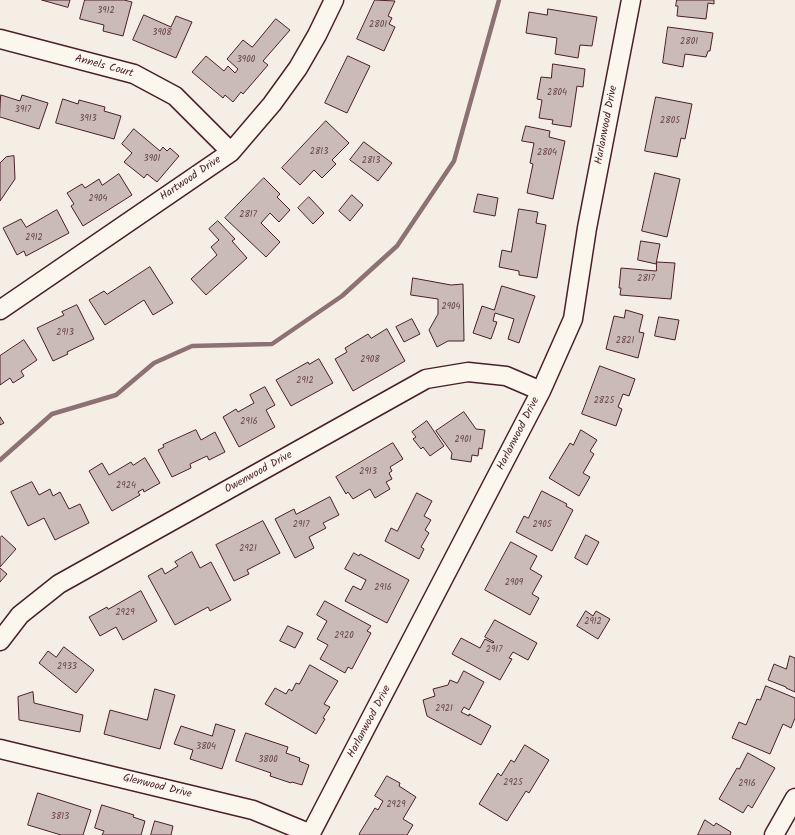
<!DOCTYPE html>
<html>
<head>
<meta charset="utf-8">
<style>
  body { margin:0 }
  canvas { display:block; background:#f4eee4 }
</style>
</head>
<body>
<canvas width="795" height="835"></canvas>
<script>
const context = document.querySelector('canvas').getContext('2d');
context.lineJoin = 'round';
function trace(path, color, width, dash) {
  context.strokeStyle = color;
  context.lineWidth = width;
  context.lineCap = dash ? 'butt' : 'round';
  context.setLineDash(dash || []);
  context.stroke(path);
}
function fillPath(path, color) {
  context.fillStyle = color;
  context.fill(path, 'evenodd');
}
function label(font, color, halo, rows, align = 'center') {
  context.font = font + ' Kalam,sans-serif';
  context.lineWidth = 4;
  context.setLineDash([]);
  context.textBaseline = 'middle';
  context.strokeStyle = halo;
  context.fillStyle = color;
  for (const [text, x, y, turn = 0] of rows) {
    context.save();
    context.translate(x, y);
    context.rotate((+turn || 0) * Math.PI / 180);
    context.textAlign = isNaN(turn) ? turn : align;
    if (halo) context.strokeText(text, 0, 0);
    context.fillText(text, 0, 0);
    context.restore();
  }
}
trace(new Path2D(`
  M0,460L52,414L116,395L154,363L192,346L272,344L342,296L397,246L454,161L499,0`), '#8d7174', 4.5);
const building = new Path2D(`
  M42,0H70L68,7Z
  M85,0H124L132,2L123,36L103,31L104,25L80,19Z
  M375,0L395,1L388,16L392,18L389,24L395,27L384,51L357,39Z
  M677,0H714V4L708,3L706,19L677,16L678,6H676Z
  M548,9L597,17L592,46L580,45L578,58L555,54L557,38L526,33L529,12L547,15Z
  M144,15L171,27L176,16L192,22L176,58L133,40Z
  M276,19L290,30L263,61L268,65L243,94L241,92L233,102L225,95L223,98L192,72L206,56L224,71L228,66L235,73L238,69L227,59L243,40L252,47Z
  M668,27L713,33L710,51H708L706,57L685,54L683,67L663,63Z
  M348,56L370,66L347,113L325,103Z
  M553,64L585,69L583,87L577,86L571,127L552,124L553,120L539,118L542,100L537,99L541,77L551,78Z
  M1,95L20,101L22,95L48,103L39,129L0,117Z
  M656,97L692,104L685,139L681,138L677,157L645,151Z
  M63,99L78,104L79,100L105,107L104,111L121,116L114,139L56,123Z
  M326,121L349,143L332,160L336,164L322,178L314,170L300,185L282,168Z
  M526,126L550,131L549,137L565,141L553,199L527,193L533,164L530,163L534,143L522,141Z
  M134,129L160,151L163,147L167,151L170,148L179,156L157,182L147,174L144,178L124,162L132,153L122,144Z
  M364,142L392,163L378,181L350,160Z
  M14,156L15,179L0,201V163L6,157Z
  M655,173L680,179L667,237L642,231Z
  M119,174L132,195L83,226L71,206L74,204L67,193L82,184L85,188L99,179L102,185Z
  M264,178L280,194L277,197L290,210L279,222L270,213L261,223L280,242L266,257L225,218Z
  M478,194L498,198L495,216L474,212Z
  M352,195L363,205L350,221L339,211Z
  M309,197L324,213L313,224L298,208Z
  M519,209L538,212L536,223L546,225L537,278L519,275V271L499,267L502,250L511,252Z
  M57,210L69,233L26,256L24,251L17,255L3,228L21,219L26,227Z
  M218,221L235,239L232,241L247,258L206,295L191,279L217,255L211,247L219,240L209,229Z
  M641,241L660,244L656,264L638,260Z
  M657,262L675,263L671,299L620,295L621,288H619L621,268L656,271Z
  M150,267L173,303L153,315L144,300L105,325L89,300L104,291L107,294Z
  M413,278L451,285L463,284L464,341H448L437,347L429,330L438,314V299L411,295Z
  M502,286L535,296L519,343L508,339L514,319L495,313L493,321L497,322L491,339L473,333L482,306L494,310Z
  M77,305L94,339L67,352L68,354L53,361L37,328L64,315L62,312Z
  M626,310L643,315L639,332L644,333L638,358L606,349L614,316L624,318Z
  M659,317L679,320L675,340L655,336Z
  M412,319L420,334L404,342L396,327Z
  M387,329L405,361L353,391L335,359L347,352L345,348L368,334L371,338Z
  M24,340L37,360L21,371L24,376L13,383L10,378L0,385V356Z
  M319,359L333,383L291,406L276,380L308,362L309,364Z
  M600,366L635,379L629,396L623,394L618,407L622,409L616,426L582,414Z
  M265,387L275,405L266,410L275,427L239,447L223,417L236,409L238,412L254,403L250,395Z
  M464,412L476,429L485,430L482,449L479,448L478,456L472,455L471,462L451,459L452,453L436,431Z
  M0,417L4,423L0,425Z
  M427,421L444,446L430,456L423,447L421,449L413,439L416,437L412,432Z
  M196,430L201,440L215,432L225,452L209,460L207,456L190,464L191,468L172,477L158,450L164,447L163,445Z
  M581,430L597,440L590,451L594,454L583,473L590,477L579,496L549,478L570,443L573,445Z
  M393,443L403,459L390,467L392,471L389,473L392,479L386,482L390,489L375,498L370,489L353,499L348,492L346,494L336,477Z
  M145,458L160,483L144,492L143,489L138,492L140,495L112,511L89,471L102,463L109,475L131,462L133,465Z
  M32,482L39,495L50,489L53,496L60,492L69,509L80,504L89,523L55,540L44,518L28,526L11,492Z
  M542,491L567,504L566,506L573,510L552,551L516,532L524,516L528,518Z
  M417,493L432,501L424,516L431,520L425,530L429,533L421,547L424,549L419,559L385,541L391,528L397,531Z
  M330,497L339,515L323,523L326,528L309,537L314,548L295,558L275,519L294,509L296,514Z
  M263,521L280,553L247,570L249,574L234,581L216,545Z
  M586,535L599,542L587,565L575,558Z
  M2,536L16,549L0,567V538Z
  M511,542L537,556L530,569L542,576L532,594L539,598L530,615L485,590Z
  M192,552L200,568L211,562L231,600L210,611L208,607L175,625L148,576L162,568L165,574L178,566L175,562Z
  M354,553L359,556L360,554L409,580L387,623L345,601L353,586L361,590L366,580L345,569Z
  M0,568L7,574L0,582Z
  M141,591L157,621L123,640L116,627L100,636L89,617L107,607L108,609Z
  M325,601L371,626L367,631L371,633L352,669L348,667L345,673L320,659L328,645L317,639L327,621L317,615Z
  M586,611L593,616L596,611L610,619L598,639L577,626Z
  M495,620L537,643L528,660L513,652L509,658L512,659L500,680L452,654L461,638L480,648L485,639L493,643L494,642L485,637Z
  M288,626L303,633L295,648L280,641Z
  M64,647L94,670L76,693L39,663L48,651L56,657Z
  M790,656L795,658V692L786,688V687L768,680L774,664L786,669Z
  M310,665L338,681L324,704L330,707L323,718L325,719L316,734L265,704L275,688L286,694L289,689L292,691L296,683L299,684Z
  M464,671L484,682L469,710L464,707L461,712L469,716V714L491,726L481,745L427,716L423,700L435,696L433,689L448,685L450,680L457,683Z
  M766,686L795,698V718L791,728L783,724L770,754L732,738L739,722L746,725L757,699L760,700Z
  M155,689L175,695L160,749L104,734L110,710L147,720Z
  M33,692L34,703L83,715L80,732L19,720L18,697Z
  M216,724L235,730L222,769L190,759L193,750L174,744L181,726L212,736Z
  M246,733L288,747L286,753L300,758L299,761L309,765L302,785L292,782L291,783L270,776L271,773L236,761Z
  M525,745L549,760L529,793L526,791L507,821L479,804L498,773L501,776L511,760L514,762Z
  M748,753L775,768L752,808L748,805L743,813L719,799L737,768L739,769Z
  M387,776L400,783L399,786L416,797L403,819L413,825L407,835H360L359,834L375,808L378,810L383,801L375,796Z
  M38,793L91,810L83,835H61L28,825Z
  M102,805L134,815L133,817L145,821L141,835H102L104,831L95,828Z
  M705,820L714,826L716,823L731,832L730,835H698Z
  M155,821L173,826L171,835H151Z`);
fillPath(building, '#cabbb6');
trace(building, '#4a1f2b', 1);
const minor = new Path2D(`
  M0,39L134,74L175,96L231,152
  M0,310L231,152L272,104L298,68L317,35L334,0
  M0,641L20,615L59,584L426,379L468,372L506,376L541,391
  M0,749L253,810L311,834
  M310,835L541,391L573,319L587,228L631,0
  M774,835L795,798`);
trace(minor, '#4a1f2b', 21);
trace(minor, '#fbf7ec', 18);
label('9px', '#6a464e', null, [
  ["3912",106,11],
  ["2801",378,25],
  ["3908",162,33],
  ["2801",689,42],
  ["3900",246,60],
  ["2804",557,93],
  ["3917",23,110],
  ["3913",88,119],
  ["2805",670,121],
  ["2813",319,152],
  ["2804",547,153],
  ["3901",152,159],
  ["2813",371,161],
  ["2904",98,199],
  ["2817",248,215],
  ["2912",34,238],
  ["2817",646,279],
  ["2904",451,307],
  ["2913",65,333],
  ["2821",625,341],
  ["2908",370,360],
  ["2912",305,381],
  ["2825",604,401],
  ["2916",249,422],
  ["2901",463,440],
  ["2913",368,472],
  ["2924",126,486],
  ["2917",301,525],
  ["2905",542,525],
  ["2921",248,549],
  ["2909",514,583],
  ["2916",383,588],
  ["2929",125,613],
  ["2912",593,622],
  ["2920",344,636],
  ["2917",494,650],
  ["2933",67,667],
  ["2921",444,709],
  ["3804",206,747],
  ["3800",268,760],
  ["2925",513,783],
  ["2916",747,784],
  ["2929",396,805],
  ["3813",60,817]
]);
label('11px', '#4a1f2b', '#fbf7ec', [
  ["Annels Court",104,67,15],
  ["Harlanwood Drive",607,125,-79],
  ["Hartwood Drive",191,179,-34],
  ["Harlanwood Drive",519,434,-63],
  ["Owenwood Drive",259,473,-29],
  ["Harlanwood Drive",370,722,-62],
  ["Glenwood Drive",157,787,14]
]);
</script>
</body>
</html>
